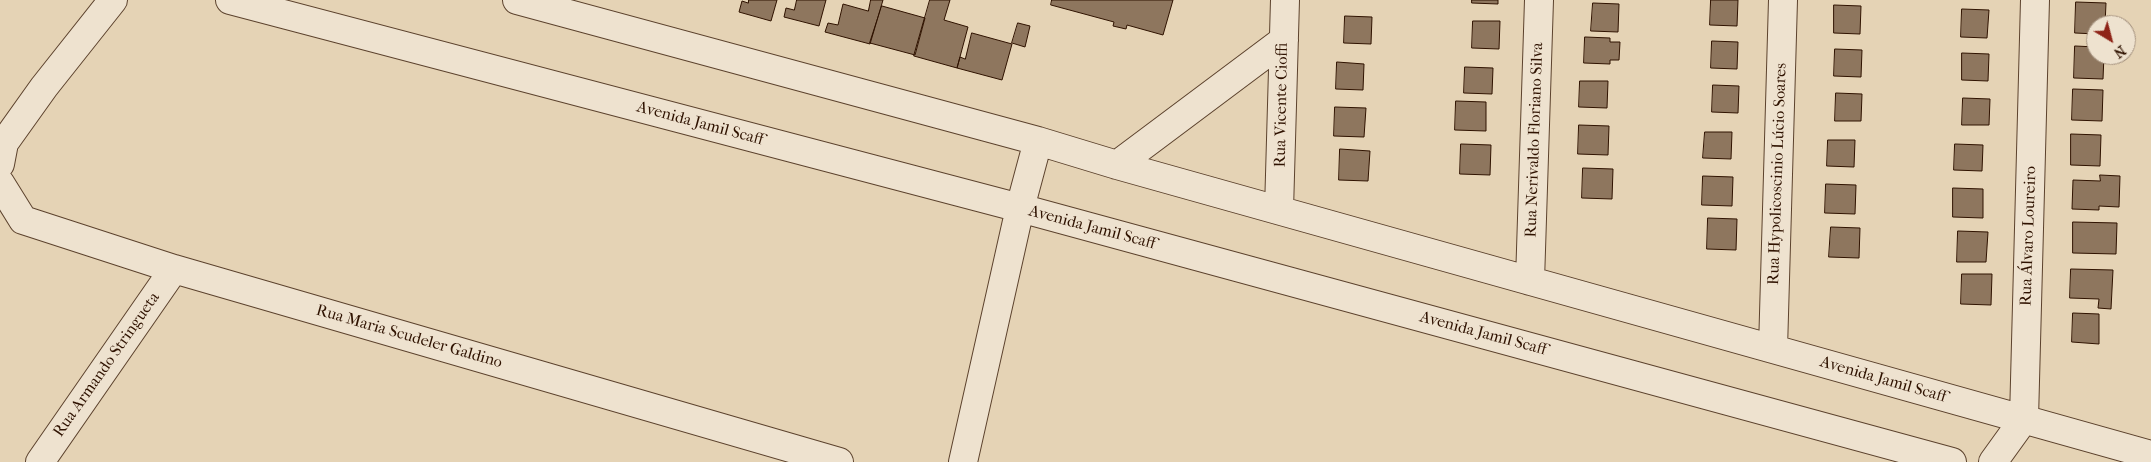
<!DOCTYPE html>
<html>
<head>
<meta charset="utf-8">
<style>
  body { margin:0 }
  #map { position:relative; width:2151px; height:462px; overflow:hidden; background:#e5d3b5; font-family:"IM FELL French Canon",serif }
  canvas { display:block }
  .north { position:absolute; left:2086px; top:15px; width:50px; height:50px; box-sizing:border-box; background:#eee2cf; border:1px solid #a28f7c; border-radius:50%; rotate:143deg; font-size:14px; font-weight:700; line-height:20px; text-align:center; color:#2f1200 }
  .north::after { content:''; display:block; margin:auto; width:18px; height:22px; background:#8f2418; clip-path:polygon(50% 0,100% 100%,50% 72%,0 100%) }
</style>
</head>
<body>
<div id="map">
<canvas width="2151" height="462"></canvas>
<div class="north">N</div>
</div>
<script>
const context = document.querySelector('canvas').getContext('2d');
context.lineJoin = 'round';
function fillPath(path, color) {
  context.fillStyle = color;
  context.fill(path, 'evenodd');
}
function trace(path, color, width, dash) {
  context.strokeStyle = color;
  context.lineWidth = width;
  context.lineCap = dash ? 'butt' : 'round';
  context.setLineDash(dash || []);
  context.stroke(path);
}
function label(font, color, halo, rows, align = 'center') {
  context.font = font + ' "IM FELL French Canon",serif';
  context.lineWidth = 4.5;
  context.setLineDash([]);
  context.textBaseline = 'middle';
  context.strokeStyle = halo;
  context.fillStyle = color;
  for (const [text, x, y, turn = 0] of rows) {
    context.save();
    context.translate(x, y);
    context.rotate((+turn || 0) * Math.PI / 180);
    context.textAlign = isNaN(turn) ? turn : align;
    if (halo) context.strokeText(text, 0, 0);
    context.fillText(text, 0, 0);
    context.restore();
  }
}
const building = new Path2D(`
  M749,0H777L771,21L739,12L742,1L748,3Z
  M797,0H826L819,26L784,17L786,8L794,10Z
  M871,0H883L870,44L825,32L828,23L838,25L843,4L868,11Z
  M930,0H950L944,20L968,27L957,68L914,56Z
  M1052,0H1173L1163,35L1127,25L1126,29L1113,26L1114,22L1051,5Z
  M1472,0H1498V4L1472,3Z
  M1711,0H1738L1737,26L1710,25Z
  M2076,2L2106,3L2105,25H2096V34L2075,33Z
  M1593,3L1619,4L1618,32L1591,31Z
  M1834,5L1861,6L1860,34L1834,33Z
  M882,6L925,18L915,55L870,43Z
  M1962,9L1989,10L1987,38L1961,37Z
  M1345,16L1372,17L1371,44L1344,43Z
  M1473,21H1500L1499,49L1472,48Z
  M1018,23L1030,26L1025,47L1012,43Z
  M972,33L1012,44L1002,80L957,68L960,57L965,59Z
  M1585,37L1610,38V42H1620L1619,60H1610V64L1584,63Z
  M1712,41L1738,42L1737,69L1711,68Z
  M2075,46L2096,47V55H2104L2103,79L2074,78Z
  M1835,49L1862,50L1861,77L1834,76Z
  M1962,53L1989,54L1988,81L1962,80Z
  M1337,62L1364,64L1363,90L1336,89Z
  M1465,67L1493,68L1492,94L1464,93Z
  M1580,81H1608L1607,108L1579,107Z
  M1713,85L1739,86L1738,113L1712,112Z
  M2073,89L2103,90L2102,121L2072,120Z
  M1836,93L1862,94L1861,121H1835Z
  M1963,98L1990,99L1989,125H1962Z
  M1456,101L1486,102V131L1455,130Z
  M1335,107L1366,108L1364,137L1334,136Z
  M1579,125L1609,126L1608,155L1578,154Z
  M1705,132H1732L1731,159L1703,158Z
  M2071,134L2101,135L2100,166L2071,165Z
  M1828,140H1855L1854,167L1827,166Z
  M1461,144L1491,145L1490,175L1460,174Z
  M1955,144L1983,145L1982,171L1954,170Z
  M1340,149L1370,151L1368,181L1339,180Z
  M1583,168L1613,169L1612,199L1582,198Z
  M2100,175L2120,176L2119,207L2099,206V210L2072,209L2073,180L2100,181Z
  M1703,176L1733,177L1732,206L1702,205Z
  M1826,184L1856,185L1855,214L1825,213Z
  M1953,188L1983,189V218L1953,217Z
  M1708,218L1737,219L1736,250L1707,249Z
  M2073,222L2117,223L2116,254L2073,253Z
  M1831,227L1860,228L1859,258L1829,257Z
  M1958,231L1988,232L1986,262H1957Z
  M2071,269L2113,270L2111,309L2098,308L2099,299L2070,298Z
  M1962,274H1992L1991,305L1961,304Z
  M2073,313L2099,314V344L2072,342Z`);
fillPath(building, '#8e765e');
trace(building, '#2f1200', 1);
const minor = new Path2D(`
  M230,0L1020,208L1952,462
  M517,0L1038,141L1117,165L2151,455
  M0,164L4,143L44,87L113,0
  M1117,165L1284,40
  M0,183L23,220L174,269L839,462
  M1279,210L1285,0
  M1530,281L1539,0
  M1773,349L1783,0
  M40,462L174,269
  M963,462L1020,208L1038,141
  M1993,462L2024,419L2035,0`);
trace(minor, '#5c422d', 30);
trace(minor, '#eee2cf', 28);
label('16px', '#2f1200', '#eee2cf', [
  ["Rua Vicente Cioffi",1282,105,-89],
  ["Avenida Jamil Scaff",700,124,15],
  ["Rua Nerivaldo Floriano Silva",1535,140,-88],
  ["Rua Hypolicoscinio Lúcio Soares",1778,174,-88],
  ["Avenida Jamil Scaff",1092,228,15],
  ["Rua Álvaro Loureiro",2029,236,-88],
  ["Avenida Jamil Scaff",1483,334,15],
  ["Rua Maria Scudeler Galdino",409,337,16],
  ["Rua Armando Stringueta",107,365,-55],
  ["Avenida Jamil Scaff",1883,380,16]
]);
</script>
</body>
</html>
